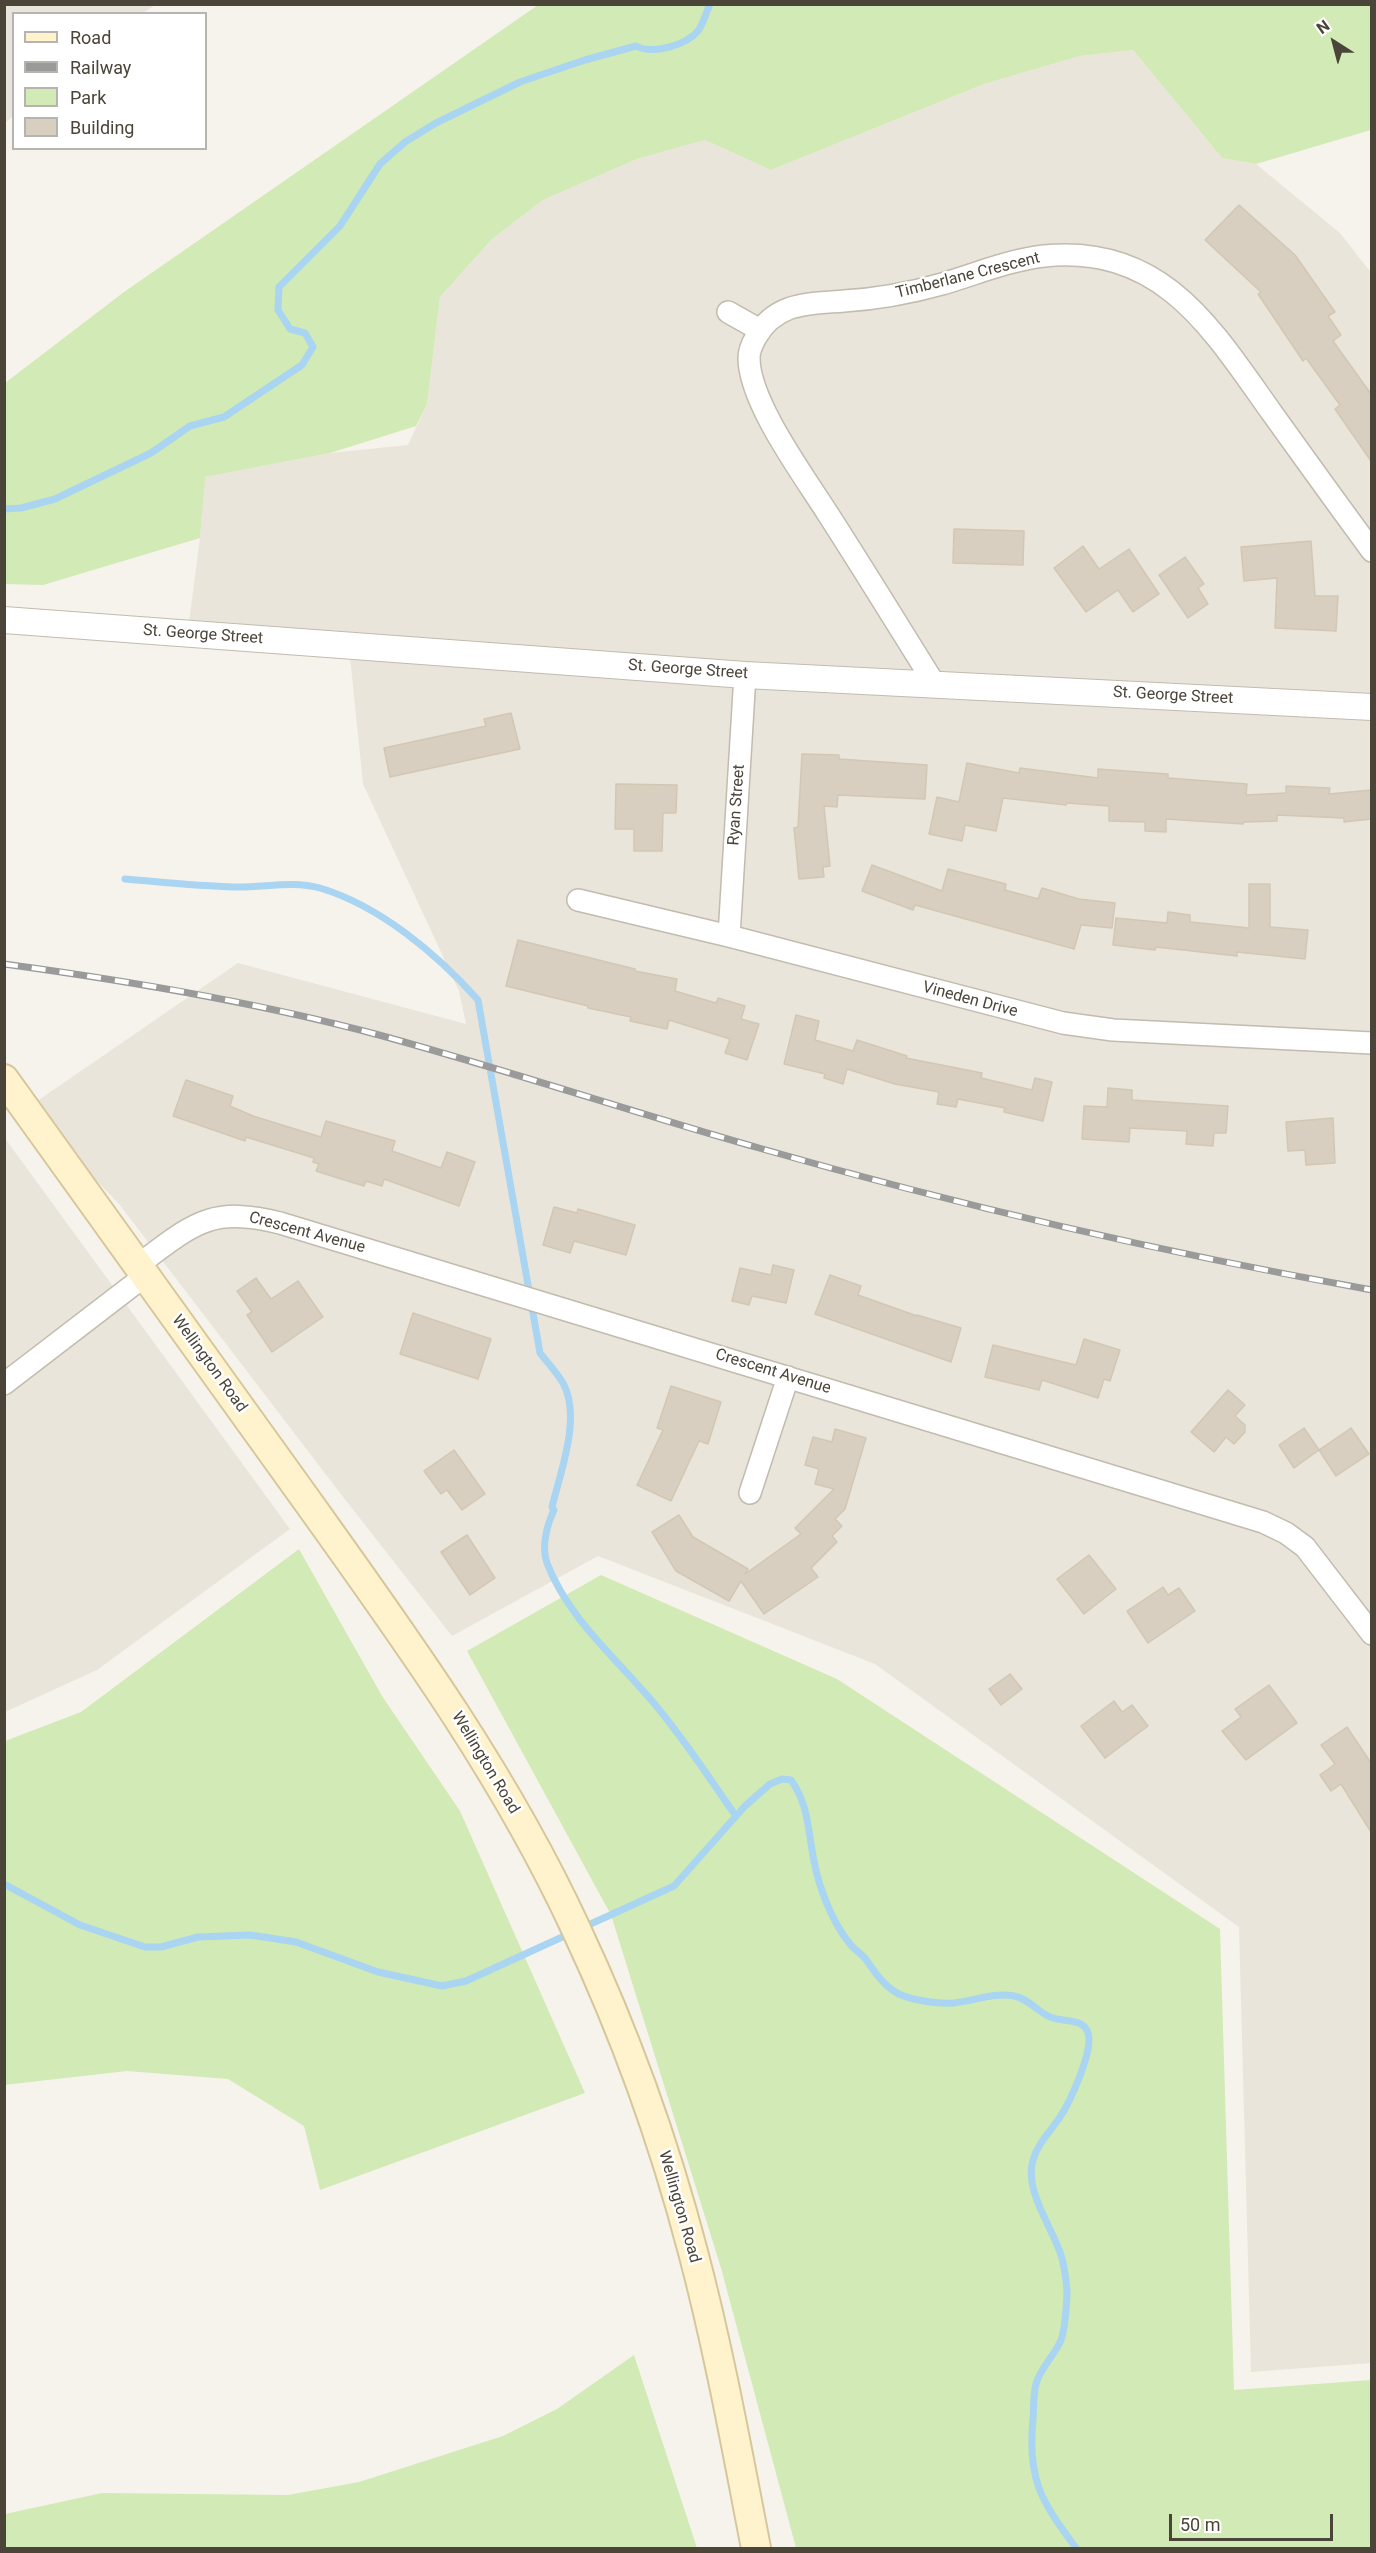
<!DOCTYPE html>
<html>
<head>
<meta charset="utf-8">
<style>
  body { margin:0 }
  #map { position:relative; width:1376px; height:2553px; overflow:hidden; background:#f6f3ec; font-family:Roboto,sans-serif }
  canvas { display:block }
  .frame { position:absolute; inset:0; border:6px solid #4b4439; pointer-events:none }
  .legend { position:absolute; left:12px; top:12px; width:195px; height:138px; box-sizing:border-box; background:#fff; border:2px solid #b7b4b0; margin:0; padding:8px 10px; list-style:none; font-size:18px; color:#4b4439 }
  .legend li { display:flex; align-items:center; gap:12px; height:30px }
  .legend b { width:30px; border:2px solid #b7b4b0 }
  .north { position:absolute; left:1304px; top:12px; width:60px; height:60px; -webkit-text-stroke:4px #fff; paint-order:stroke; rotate:324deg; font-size:16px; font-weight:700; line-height:24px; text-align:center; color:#4b4439 }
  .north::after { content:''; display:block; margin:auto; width:21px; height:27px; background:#4b4439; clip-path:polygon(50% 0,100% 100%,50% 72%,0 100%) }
  .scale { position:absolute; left:1169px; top:2514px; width:164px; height:27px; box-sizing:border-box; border:3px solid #4b4439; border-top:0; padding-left:8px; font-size:18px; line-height:21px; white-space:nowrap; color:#4b4439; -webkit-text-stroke:4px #fff; paint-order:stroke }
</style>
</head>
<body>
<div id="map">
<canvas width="1376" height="2553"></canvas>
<div class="frame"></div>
<ul class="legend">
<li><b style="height:8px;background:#fff3cd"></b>Road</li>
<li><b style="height:8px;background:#9a9a9a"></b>Railway</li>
<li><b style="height:16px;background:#d2eab5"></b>Park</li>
<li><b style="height:16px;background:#d8cfc1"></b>Building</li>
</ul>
<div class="north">N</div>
<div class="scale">50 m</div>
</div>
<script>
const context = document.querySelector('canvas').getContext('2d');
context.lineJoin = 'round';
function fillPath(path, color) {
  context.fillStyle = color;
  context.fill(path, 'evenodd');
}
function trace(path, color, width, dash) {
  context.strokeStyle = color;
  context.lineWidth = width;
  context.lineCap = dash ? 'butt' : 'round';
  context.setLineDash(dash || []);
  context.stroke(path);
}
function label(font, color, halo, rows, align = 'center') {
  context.font = font + ' Roboto,sans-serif';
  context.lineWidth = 5;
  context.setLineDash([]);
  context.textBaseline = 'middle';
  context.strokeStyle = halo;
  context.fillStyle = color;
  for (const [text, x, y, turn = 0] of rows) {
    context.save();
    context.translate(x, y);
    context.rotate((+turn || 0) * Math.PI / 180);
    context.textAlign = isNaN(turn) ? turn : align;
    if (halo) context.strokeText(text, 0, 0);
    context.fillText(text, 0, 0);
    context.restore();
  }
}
fillPath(new Path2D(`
  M5,4H155V5L143,13L14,14L13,116L5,123Z
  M1133,50L1222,158L1256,164L1340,233L1372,274L1371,2363L1251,2372L1239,1927L875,1664L598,1556L452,1636L340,1493L119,1204L27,1108L238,963L466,1024L459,991L363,784L348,637L188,630L200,538L204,477L330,453L408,445L427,404L440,297L491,240L543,200L637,159L705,140L771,170L984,84L1080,56Z
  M4,1137L290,1529L97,1670L5,1712Z`), '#eae5da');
fillPath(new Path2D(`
  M538,5H1371V130L1256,164L1222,158L1133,50L1080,56L984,84L771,170L705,140L637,159L543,200L491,240L440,297L427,404L416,426L330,453L205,477L200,538L43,585L5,584V383L124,292Z
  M299,1549L382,1696L460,1811L585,2093L320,2190L304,2126L228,2079L127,2071L4,2085L5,1741L81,1712Z
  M601,1575L837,1679L1220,1929L1234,2390L1371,2380V2548H796L721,2268L611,1915L467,1651Z
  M634,2355L697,2548H5V2514L102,2493L288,2495L359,2482L503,2436L557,2409Z`), '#d2eab5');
trace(new Path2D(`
  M4,509L21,508L55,499L151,453L190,426L224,417L302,365L313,347L305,333L290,329L278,310L279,287L340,226L380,164L405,142L436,123L520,82L585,60L636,46C653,55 686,45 698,31C703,24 706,13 710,4
  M125,879C161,882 198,886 234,887C264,888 291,880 320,888C380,906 437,954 478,1000L540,1353C548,1363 557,1373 563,1383C582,1417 560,1473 552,1507L554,1510C547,1525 541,1547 547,1563C568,1618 615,1657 652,1701C683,1737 709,1778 736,1816
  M4,1884L80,1925L145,1947H161L198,1937L250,1935L296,1942L378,1972L442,1986L466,1981L571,1933
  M584,1927L674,1886L745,1806L770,1784L782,1779L791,1780C809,1805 808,1832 814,1861C819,1888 832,1922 850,1944C854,1949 860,1953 865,1958C874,1971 884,1987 899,1994C914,2001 939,2004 954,2003C974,2001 994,1992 1014,1996C1030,1999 1039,2014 1053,2018C1065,2022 1083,2018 1088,2033C1094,2050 1070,2102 1060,2117C1050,2132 1038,2143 1033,2160C1024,2190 1052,2227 1061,2255C1064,2265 1066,2279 1067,2290C1067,2301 1065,2330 1061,2340C1055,2355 1040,2368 1036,2384C1033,2395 1034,2408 1033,2419C1027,2479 1041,2501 1076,2548`), '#a9d4f2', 7);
const building = new Path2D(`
  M1239,205L1295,255L1335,312L1328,316L1341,335L1333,341L1371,394V461L1335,409L1340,405L1306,358L1303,361L1258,294L1261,292L1205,240Z
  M954,529L1024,531L1023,565L953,563Z
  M1311,541L1315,596H1338L1336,631L1275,628L1277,578L1244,581L1241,547Z
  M1083,546L1099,569L1129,549L1159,594L1133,612L1118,590L1086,612L1054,568Z
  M1185,557L1204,584L1198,588L1208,604L1188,618L1159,575Z
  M511,713L520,749L390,777L384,748L486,726L484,719Z
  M802,754L839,755V759L927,765L925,799L838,795L837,807L824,806L830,866L823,867L824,877L799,879L794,828L798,827Z
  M967,763L1019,773L1020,768L1098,778V769L1168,774V778L1247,784L1246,795L1286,793V786L1330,788L1329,794L1371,790V819L1344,822V818L1277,815V821L1244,822L1243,824L1166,819V832L1145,831V822L1109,821V806L1067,803L1066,805L1003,798L996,831L965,825L962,841L929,834L937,797L959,802Z
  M616,784L677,785L676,813H663L662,851H634V829H615Z
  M872,865L942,891L948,869L1006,884L1005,890L1038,899L1042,888L1079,899L1115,903L1112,928L1081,925L1074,949L915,905L913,910L862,891Z
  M1249,884H1270V927L1308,930L1305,959L1237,952V956L1156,947L1155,950L1113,945L1116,918L1167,923L1168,912L1190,915V922L1249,928Z
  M518,940L635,969V971L677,979L675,991L716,1003L718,998L745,1006L741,1019L759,1024L747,1060L725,1053L730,1039L669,1020L667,1029L630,1021L631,1017L588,1008V1006L506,986Z
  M796,1015L819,1021L815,1040L853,1051L857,1040L907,1056L906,1058L982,1073L981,1078L1032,1090L1035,1078L1052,1082L1043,1121L1004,1112L1005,1108L958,1099L956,1107L937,1104L939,1092L895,1084L847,1069L843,1084L824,1078L825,1074L784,1064Z
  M186,1080L233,1096L230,1106L253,1116L321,1137L326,1121L395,1141L392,1151L441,1168L447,1152L475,1162L459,1206L384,1179L382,1186L366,1181L364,1186L341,1179L316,1171L319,1164L313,1162L314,1158L246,1137L245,1141L173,1116Z
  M1108,1088L1132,1090V1100L1228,1106L1226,1133H1214L1213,1146L1186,1144L1187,1131L1130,1128L1129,1142L1082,1139L1084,1106L1107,1107Z
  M1333,1118L1335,1163L1306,1165L1305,1150L1288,1151L1286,1122Z
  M554,1207L577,1213L578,1209L635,1225L626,1255L574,1241L570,1253L543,1245Z
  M773,1265L794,1270L786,1303L752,1296L749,1305L732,1301L740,1268L771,1275Z
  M830,1275L861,1286L858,1295L917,1316V1315L961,1328L951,1362L815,1314Z
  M256,1278L271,1299L298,1281L323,1317L272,1352L247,1315L252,1312L237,1291Z
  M413,1313L491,1339L478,1379L400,1354Z
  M1084,1339L1120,1350L1110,1381L1104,1379L1098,1398L1042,1380L1039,1390L985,1377L993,1345L1076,1365Z
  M671,1386L721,1402L708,1444L699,1441L671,1501L637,1485L663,1430L657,1428Z
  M1228,1390L1245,1405L1235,1416L1245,1425V1432L1234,1444L1226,1437L1214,1452L1191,1432Z
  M1304,1428L1319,1450L1351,1428L1369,1454L1336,1476L1319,1450L1294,1468L1279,1445Z
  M835,1429L866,1438L845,1509L835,1519L842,1526L832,1536L837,1542L811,1568L818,1577L764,1614L741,1581L729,1601L676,1571L652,1532L679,1515L693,1537L748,1569L745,1574L801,1534L795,1528L834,1489L815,1484L819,1469L805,1465L813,1437L832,1442Z
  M454,1450L485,1494L462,1510L447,1490L441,1494L424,1471Z
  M467,1535L495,1578L470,1595L441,1552Z
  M1089,1555L1116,1589L1084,1614L1057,1579Z
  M1163,1587L1168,1595L1179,1588L1195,1611L1148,1643L1127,1611Z
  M1010,1674L1022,1689L1001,1705L989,1689Z
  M1269,1685L1297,1723L1246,1760L1222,1731L1241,1717L1235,1709Z
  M1114,1701L1122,1712L1132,1705L1148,1726L1105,1758L1081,1726Z
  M1347,1727L1371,1763V1832L1341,1784L1331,1791L1320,1775L1335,1764L1321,1745Z`);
fillPath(building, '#d8cfc1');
trace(building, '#d3c7b4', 1.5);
const minor = new Path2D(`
  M728,312L760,330
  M934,683C899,627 864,570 828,514C804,476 749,402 749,358C749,350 752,344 756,337C776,302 808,304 844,301C877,299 910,293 942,284C976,274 1009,260 1044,256C1163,244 1212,329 1272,413C1305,459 1338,505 1372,551
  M578,900L729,936L1063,1023L1113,1030L1372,1043
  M729,936L745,675
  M138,1265C192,1225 210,1205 280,1223L1263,1522L1286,1533L1305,1547L1372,1634
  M4,1384L146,1275
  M750,1493L788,1377`);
const tertiary = new Path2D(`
  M4,620L745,675L1372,707`);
const secondary = new Path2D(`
  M4,1079C105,1220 207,1361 308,1502C406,1639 505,1775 576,1929C625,2033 664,2141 693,2252C719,2350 737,2450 756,2548`);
trace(minor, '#c2bbae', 24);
trace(tertiary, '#c2bbae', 28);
trace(secondary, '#d6c79b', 32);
trace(minor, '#fff', 21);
trace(tertiary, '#fff', 26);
trace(secondary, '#fff3cd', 28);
const rail = new Path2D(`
  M4,964C130,981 256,1002 379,1035C507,1070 632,1112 759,1148C961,1206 1165,1253 1372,1290`);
trace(rail, '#9a9a9a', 7);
trace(rail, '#fff', 4.5, [14]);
label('16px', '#4b4439', '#fff', [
  ["Timberlane Crescent",968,276,-14],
  ["St. George Street",203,635,4],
  ["St. George Street",688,670,4],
  ["St. George Street",1173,696,3],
  ["Ryan Street",737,805,-86],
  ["Vineden Drive",970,1000,15],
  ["Crescent Avenue",307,1233,15],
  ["Wellington Road",209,1364,54],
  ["Crescent Avenue",773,1372,17],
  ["Wellington Road",485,1763,59],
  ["Wellington Road",679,2207,74]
]);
</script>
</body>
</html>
